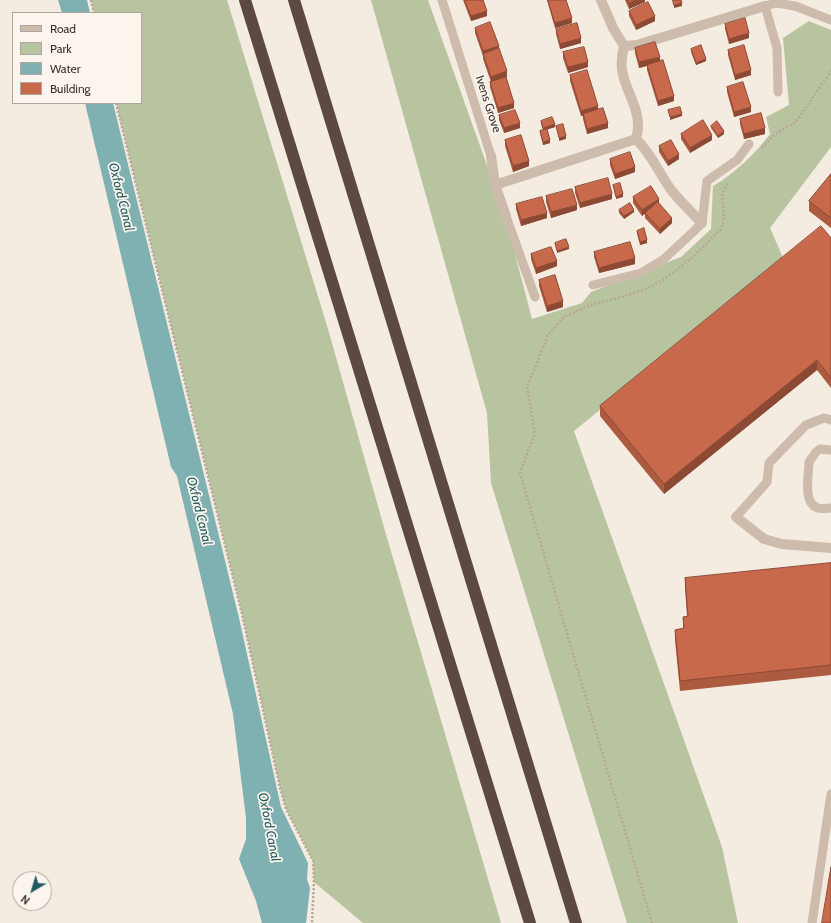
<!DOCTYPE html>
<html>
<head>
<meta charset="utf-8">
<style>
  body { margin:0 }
  #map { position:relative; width:831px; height:923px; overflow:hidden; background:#f4ebe1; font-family:Cabin,sans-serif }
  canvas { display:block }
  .legend { position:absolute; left:12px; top:12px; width:130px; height:92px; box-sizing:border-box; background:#fbf5ee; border:1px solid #aea6a0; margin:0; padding:5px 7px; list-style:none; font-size:12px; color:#3b302b }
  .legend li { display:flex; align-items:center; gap:8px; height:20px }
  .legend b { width:20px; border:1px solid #aea6a0 }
  .north { position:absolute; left:12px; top:871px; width:40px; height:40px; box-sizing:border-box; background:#fbf5ee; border:1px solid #aea6a0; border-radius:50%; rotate:218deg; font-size:11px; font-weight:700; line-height:16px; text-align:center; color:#3b302b }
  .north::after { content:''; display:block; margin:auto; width:14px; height:18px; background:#1f5a5e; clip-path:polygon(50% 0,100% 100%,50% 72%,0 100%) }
</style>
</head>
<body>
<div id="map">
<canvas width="831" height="923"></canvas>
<ul class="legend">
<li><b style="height:5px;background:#cdbbac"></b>Road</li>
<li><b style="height:11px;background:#b8c4a0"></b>Park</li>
<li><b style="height:11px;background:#7fb0b2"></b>Water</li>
<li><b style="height:11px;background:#c8694b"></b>Building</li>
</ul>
<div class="north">N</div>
</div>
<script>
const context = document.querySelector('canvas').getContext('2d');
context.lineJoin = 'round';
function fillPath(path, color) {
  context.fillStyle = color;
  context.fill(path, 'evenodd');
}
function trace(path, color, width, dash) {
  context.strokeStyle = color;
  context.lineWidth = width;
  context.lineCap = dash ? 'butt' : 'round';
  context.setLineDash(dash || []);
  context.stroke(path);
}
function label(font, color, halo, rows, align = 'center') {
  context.font = font + ' Cabin,sans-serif';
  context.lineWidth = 3.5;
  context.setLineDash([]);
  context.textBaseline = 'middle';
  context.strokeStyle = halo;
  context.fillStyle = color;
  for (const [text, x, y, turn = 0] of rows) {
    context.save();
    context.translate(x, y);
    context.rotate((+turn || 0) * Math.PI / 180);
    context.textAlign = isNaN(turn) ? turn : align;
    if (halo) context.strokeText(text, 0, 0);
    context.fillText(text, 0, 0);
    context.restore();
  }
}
fillPath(new Path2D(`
  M91,0H227L328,329L385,531L501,923H363L314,882L313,861L286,809L280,788L242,614L116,103H141V13H94Z
  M371,0H428L505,216L532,319L582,303L591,292L681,257L711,229L713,186C735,173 754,155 770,134L766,117L789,105L783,38L809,21L831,30V147L770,228L784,260L574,431L722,847L738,923H627L491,483L487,413Z`), '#b8c4a0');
fillPath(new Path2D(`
  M58,0H87L90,13H62Z
  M85,103H113L239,618L281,807L308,863L307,879L310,888L306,923H262L256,901L239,859L246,839V818L233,714L177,476L171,467Z`), '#7fb0b2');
trace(new Path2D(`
  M91,0L94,13
  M116,103L242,614L280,788L286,809L313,861L314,882L312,923
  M762,148L773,136L786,127L796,122L831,71
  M652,923L520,473L535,433L527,387L548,335L564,317L590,305L619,298L648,288L665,279L694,256L722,228L724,218L722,193L729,182`), '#b9a596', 2.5, [2, 2]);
trace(new Path2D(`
  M442,0L491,156
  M778,92L777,48L765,6L777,3L795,6L831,20
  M506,216L535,297
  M593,285L641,273L664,259L693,232L702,223L707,181L737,160L749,144
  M831,450L820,449L816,452L809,462C809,474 802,503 818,508C822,509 827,508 831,508
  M736,517L767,482L769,463L806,425L824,418L831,420
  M812,923L831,794`), '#cdbbac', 9);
trace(new Path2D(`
  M601,0L613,28L624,46C622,54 621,62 622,70C625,90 639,107 638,127C638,131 637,135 636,139C652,154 659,174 672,191C681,202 692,213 702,223
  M624,46L637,45L765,6
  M491,156L495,185L506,216
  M495,185L636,139
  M736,517L764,539L782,544L831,548`), '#cdbbac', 10);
trace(new Path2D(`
  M245,0L530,923
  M294,0L576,923`), '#5c4a42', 12);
fillPath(new Path2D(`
  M463,0H483L487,16L471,21Z
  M547,0H566L572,23L555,28Z
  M625,0H645V2L629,9Z
  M629,11L655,21L636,30L629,16Z
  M725,24L749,38L729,44L725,29Z
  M475,28L499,48L507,77H506L514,108L498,113L490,87V82H491L483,59V56L475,33Z
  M556,29L581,43L560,49L556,34Z
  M635,48L660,61L674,101L658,106L647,70V66L639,68L635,53Z
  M691,49L706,61L696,65L691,52Z
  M728,50L751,75L735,80L728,55Z
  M563,52L588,67L568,73L563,58Z
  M570,75L598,110L608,128L587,134L583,119V116H581L570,81Z
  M727,87L751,112L734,117L727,92Z
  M499,115L520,128L504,133L499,120Z
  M740,119L765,134L744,139L740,124Z
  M541,121L555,127L547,129L550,143L543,145L540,133V131L543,130L541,124Z
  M711,126L724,134L718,138L711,128Z
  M681,134L712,140L690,153L681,139Z
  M505,140L529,166L513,172L505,146Z
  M659,146L679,159L668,166L659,152Z
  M610,159L635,172L615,179L610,165Z
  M831,174V228L809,211V201Z
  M575,187L612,199L580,208L575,193Z
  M546,196L577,210L551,218L546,202Z
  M633,197L659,204L672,223L660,234L645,218V213L642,216L633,203Z
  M516,204L547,218L521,226L516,209Z
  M619,210L634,212L624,219L619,213Z
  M637,231L647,243L640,245L637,233Z
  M831,238V388L817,370L664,494L600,416V406Z
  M594,252L635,264L599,273L594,257Z
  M531,254L557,266L536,274L531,259Z
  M539,280L563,307L547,312L539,286Z
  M831,563V675L680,691L675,640V630L683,629V617L687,616L685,588V578Z`), '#ac5a40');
fillPath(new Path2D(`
  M637,0H645V2L629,9V3Z
  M682,3V6L674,8V5Z
  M487,11V16L471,21V16Z
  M655,16V21L636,30V25Z
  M572,18V23L555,28V23Z
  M749,33V38L729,44V39Z
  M581,38V43L560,49V44Z
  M499,46V51L483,54V56V51Z
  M660,57V62L639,68V62Z
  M706,59V61L696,65V63Z
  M588,62V67L568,73V67Z
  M751,70V75L735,80V75Z
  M507,71V77L491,82V77Z
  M674,96V101L658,106V101Z
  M514,103V108L498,113V108Z
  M598,106V112L583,114V116H581V111Z
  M751,107V112L734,117V112Z
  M682,114V116L670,120V117Z
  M520,123V128L504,133V128Z
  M608,123V128L587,134V129Z
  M555,124V127L543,131V128Z
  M765,128V134L744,139V134Z
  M724,131V134L718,138V136Z
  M712,135V140L690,153V148Z
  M566,136V139L559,141V138Z
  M550,140V143L543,145V142Z
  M679,154V159L668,166V161Z
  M529,161V166L513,172V166Z
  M635,167V172L615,179V174Z
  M612,194V199L580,208V203Z
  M623,194V197L616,199V197Z
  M659,199V204L642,216V210Z
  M577,205V210L551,218V212Z
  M634,210V212L624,219V216Z
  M547,213V218L521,226V220Z
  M672,218V223L660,234V229Z
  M647,240V243L640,245V242Z
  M569,247V249L557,253V251Z
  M635,258V264L599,273V268Z
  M557,261V266L536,274V268Z
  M563,301V307L547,312V306Z
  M817,360V370L664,494V484Z`), '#8c4a34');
const building = new Path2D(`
  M465,0H483L487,11L471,16Z
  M548,0H566L572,18L555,23Z
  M627,0H637L629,3Z
  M673,0H681L682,3L674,5Z
  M648,2L655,16L636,25L629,11Z
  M745,18L749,33L729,39L725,24Z
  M490,22L499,46L483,51L475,28Z
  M577,23L581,38L560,44L556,29Z
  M655,42L660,57L639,62L635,48Z
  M701,45L706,59L696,63L691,49Z
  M744,45L751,70L735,75L728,50Z
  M584,47L588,62L568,67L563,52Z
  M499,48L507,71L491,77L483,54Z
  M663,60L674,96L658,101L647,65Z
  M587,70L598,106L581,111L570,75Z
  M506,77L514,103L498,108L490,82Z
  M743,82L751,107L734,112L727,87Z
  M680,107L682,114L670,117L668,110Z
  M603,108L608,123L587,129L583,114Z
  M515,110L520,123L504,128L499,115Z
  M761,113L765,128L744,134L740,119Z
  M552,117L555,124L543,128L541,121Z
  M703,120L712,135L690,148L681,134Z
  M717,121L724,131L718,136L711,126Z
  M563,124L566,136L559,138L556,126Z
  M547,129L550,140L543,142L540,131Z
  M521,135L529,161L513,166L505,140Z
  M671,140L679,154L668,161L659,146Z
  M630,152L635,167L615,174L610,159Z
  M831,174V218L809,201Z
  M608,178L612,194L580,203L575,187Z
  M620,183L623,194L616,197L613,185Z
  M651,186L659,199L642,210L633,197Z
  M572,189L577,205L551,212L546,196Z
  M542,197L547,213L521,220L516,204Z
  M658,202L672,218L660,229L645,213Z
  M630,203L634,210L624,216L619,210Z
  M821,226L831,238V378L817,360L664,484L600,406Z
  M644,228L647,240L640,242L637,231Z
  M566,239L569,247L557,251L555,243Z
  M630,242L635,258L599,268L594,252Z
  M551,247L557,261L536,268L531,254Z
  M555,275L563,301L547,306L539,280Z
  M831,563V665L680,681L675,630L684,628L683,617L688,616L685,578Z
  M831,867V923H822Z`);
fillPath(building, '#c8694b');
trace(building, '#8c4a34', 1);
label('12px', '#3b302b', '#fbf5ee', [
  ["Ivens Grove",488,104,72]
]);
label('italic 13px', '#1f5a5e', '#fbf5ee', [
  ["Oxford Canal",121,197,76],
  ["Oxford Canal",199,511,76],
  ["Oxford Canal",269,827,79]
]);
</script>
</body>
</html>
